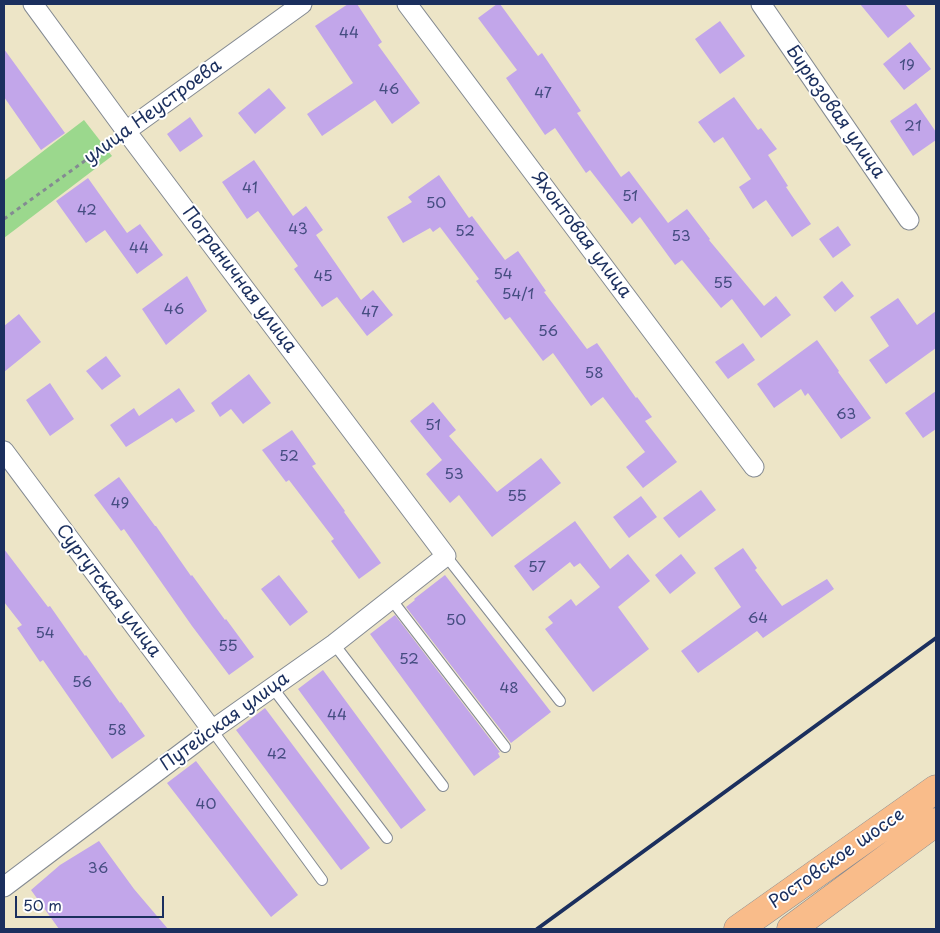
<!DOCTYPE html>
<html>
<head>
<meta charset="utf-8">
<style>
  body { margin:0 }
  #map { position:relative; width:940px; height:933px; overflow:hidden; background:#ede5c7; font-family:"Playpen Sans",sans-serif }
  canvas { display:block }
  .frame { position:absolute; inset:0; border:5px solid #1b2f5e; pointer-events:none }
  .scale { position:absolute; left:15px; top:896px; width:149px; height:22px; box-sizing:border-box; border:2px solid #1b2f5e; border-top:0; padding-left:6px; font-size:15px; line-height:18px; white-space:nowrap; color:#1b2f5e; -webkit-text-stroke:4px #fff; paint-order:stroke }
</style>
</head>
<body>
<div id="map">
<canvas width="940" height="933"></canvas>
<div class="frame"></div>
<div class="scale">50 m</div>
</div>
<script>
const context = document.querySelector('canvas').getContext('2d');
context.lineJoin = 'round';
function fillPath(path, color) {
  context.fillStyle = color;
  context.fill(path, 'evenodd');
}
function trace(path, color, width, dash) {
  context.strokeStyle = color;
  context.lineWidth = width;
  context.lineCap = dash ? 'butt' : 'round';
  context.setLineDash(dash || []);
  context.stroke(path);
}
function label(font, color, halo, rows, align = 'center') {
  context.font = font + ' "Playpen Sans",sans-serif';
  context.lineWidth = 4;
  context.setLineDash([]);
  context.textBaseline = 'middle';
  context.strokeStyle = halo;
  context.fillStyle = color;
  for (const [text, x, y, turn = 0] of rows) {
    context.save();
    context.translate(x, y);
    context.rotate((+turn || 0) * Math.PI / 180);
    context.textAlign = isNaN(turn) ? turn : align;
    if (halo) context.strokeText(text, 0, 0);
    context.fillText(text, 0, 0);
    context.restore();
  }
}
fillPath(new Path2D(`
  M84,120L112,156L4,238V181Z`), '#9bd88d');
fillPath(new Path2D(`
  M348,4H357L382,42L378,45L420,103L392,124L375,100L322,136L307,114L353,83L315,26Z
  M497,4H500L538,56L542,53L581,111L577,113L621,177L629,171L668,223L687,209L710,239L709,240L764,306L776,296L791,315L761,338L732,299L721,308L682,260L675,265L640,217L632,224L590,170L586,173L555,128L545,135L506,78L517,70L478,18Z
  M860,4H905L915,16L888,38Z
  M720,21L745,56L720,74L695,39Z
  M910,42L931,69L904,90L883,64Z
  M4,49L65,133L41,150L4,97Z
  M269,88L286,108L255,134L238,113Z
  M734,97L758,130L761,128L777,149L768,155L788,186L786,187L811,224L792,237L766,200L753,209L739,187L751,179L723,137L714,143L698,122Z
  M916,103L936,132V140L913,156L890,121Z
  M190,117L203,136L180,152L167,134Z
  M254,160L293,216L306,206L323,230L316,235L361,300L373,290L393,315L367,336L337,297L322,307L294,269L298,266L258,211L247,219L222,182Z
  M439,175L469,218L472,216L505,260L518,251L546,291L544,292L587,349L597,343L636,398L637,397L652,417L645,421L677,462L643,488L626,467L645,452L603,397L591,406L553,353L543,361L510,317L505,320L476,281L479,279L440,227L433,232L430,228L403,243L387,217L412,202L408,197Z
  M88,178L127,233L140,224L163,255L137,274L105,230L86,243L56,201Z
  M838,226L851,245L833,258L819,239Z
  M187,276L207,311L166,345L142,309Z
  M842,281L854,296L835,312L823,297Z
  M898,298L917,325L936,311V348L886,384L869,360L889,346L870,317Z
  M19,314L41,342L4,372V326Z
  M817,340L839,371L838,372L871,418L841,439L808,393L805,396L801,389L774,408L757,384Z
  M743,343L755,360L728,379L715,362Z
  M106,356L121,376L102,390L86,371Z
  M249,374L271,403L243,424L231,409L220,417L211,403Z
  M50,383L74,419L50,436L26,400Z
  M179,388L195,411L176,423L172,418L126,447L110,425L134,408L139,416Z
  M936,391V429L923,438L905,413Z
  M433,402L456,430L449,436L497,492L541,458L561,483L492,537L459,495L450,503L426,474L442,460L410,421Z
  M292,430L316,464L312,466L345,511L344,512L381,563L359,579L331,541L334,539L289,480L286,482L262,450Z
  M119,477L155,526H156L191,576L192,575L225,620L226,619L254,657L229,675L192,626L124,529L121,531L94,495Z
  M701,490L716,510L679,538L663,518Z
  M641,496L657,517L629,538L613,517Z
  M575,521L610,569L628,554L650,581L618,607L649,649L593,692L545,629L553,623L548,617L571,599L576,606L600,587L580,563L574,567L570,562L533,591L514,566Z
  M743,548L757,568L755,570L782,606L827,579L834,589L763,638L757,631L698,673L681,651L741,607L714,568Z
  M4,549L48,607L50,606L85,656L86,655L120,703L121,702L145,736L112,759L43,660L40,662L17,628L22,625L4,602Z
  M681,554L696,573L670,594L655,575Z
  M279,575L308,612L290,626L261,589Z
  M445,575L551,712L511,743L406,607L415,600L414,599Z
  M395,615L500,752L498,753L500,757L474,776L370,634Z
  M323,670L426,810L401,829L298,689Z
  M265,708L370,848L341,870L236,730Z
  M196,761L298,895L271,917L167,783Z
  M99,841L134,889L168,929H59L31,890L60,865Z`), '#c2a6ea');
const service = new Path2D(`
  M446,556L560,701
  M391,599L505,747
  M334,644L443,786
  M272,687L387,838
  M212,730L322,880`);
const minor = new Path2D(`
  M407,4L754,467
  M761,4L909,220
  M126,131L302,4
  M4,451L212,730
  M4,887L212,730L334,644L446,556L126,131L33,4`);
const trunk = new Path2D(`
  M738,929L936,789
  M791,929L936,822`);
trace(service, '#848a92', 12);
trace(minor, '#848a92', 21);
trace(trunk, '#848a92', 29);
trace(new Path2D(`
  M4,219L111,142`), '#848a92', 3, [4, 4]);
trace(service, '#fff', 10);
trace(minor, '#fff', 19);
trace(trunk, '#f9bc8a', 28);
trace(new Path2D(`
  M537,929L936,638`), '#1b2f5e', 4);
label('15px', '#454d81', null, [
  ["44",349,34],
  ["19",907,66],
  ["46",389,90],
  ["47",543,94],
  ["21",913,127],
  ["41",250,189],
  ["51",630,197],
  ["50",436,204],
  ["42",87,211],
  ["43",298,230],
  ["52",465,232],
  ["53",681,237],
  ["44",139,249],
  ["54",503,275],
  ["45",323,277],
  ["55",723,284],
  ["54/1",518,295],
  ["46",174,310],
  ["47",370,313],
  ["56",548,332],
  ["58",594,374],
  ["63",846,415],
  ["51",433,426],
  ["52",289,457],
  ["53",454,475],
  ["55",517,497],
  ["49",120,504],
  ["57",537,568],
  ["64",758,619],
  ["50",456,621],
  ["54",45,634],
  ["55",228,647],
  ["52",409,660],
  ["56",82,683],
  ["48",509,689],
  ["44",337,716],
  ["58",117,731],
  ["42",277,755],
  ["40",206,805],
  ["36",98,869]
]);
label('18px', '#1b2f5e', '#fff', [
  ["улица Неустроева",153,112,-36],
  ["Бирюзовая улица",835,112,55],
  ["Яхонтовая улица",581,235,53],
  ["Пограничная улица",239,280,53],
  ["Сургутская улица",108,591,53],
  ["Путейская улица",225,722,-36],
  ["Ростовское шоссе",837,859,-35]
]);
</script>
</body>
</html>
